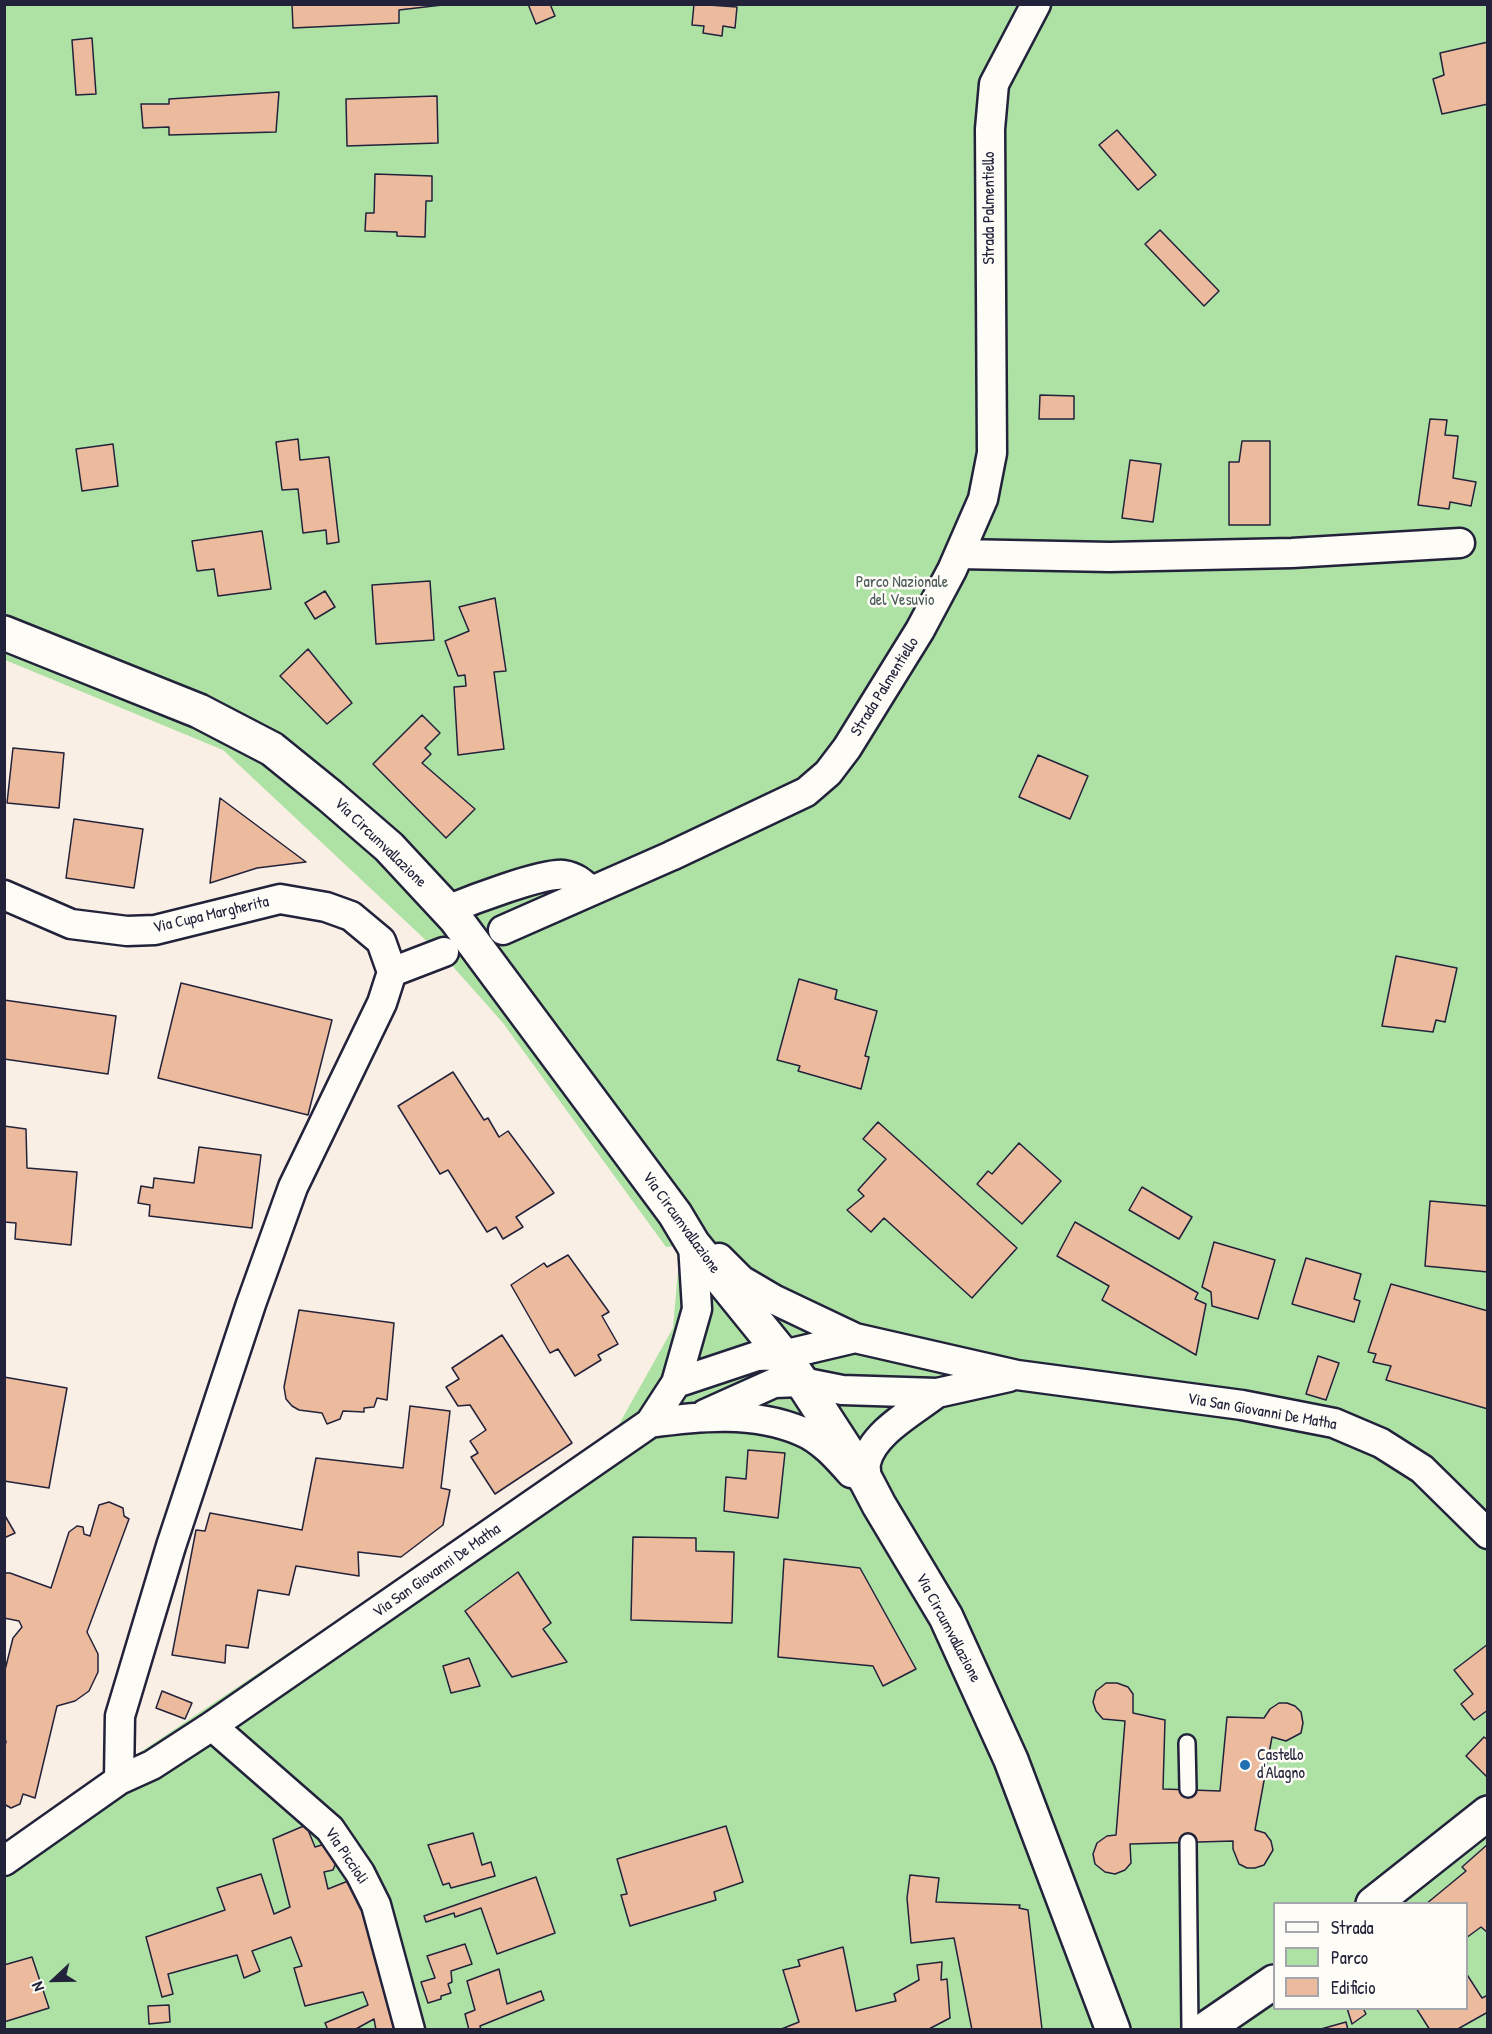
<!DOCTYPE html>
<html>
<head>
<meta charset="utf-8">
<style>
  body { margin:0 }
  #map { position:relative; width:1492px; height:2034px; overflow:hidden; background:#faefe5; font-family:"Patrick Hand",sans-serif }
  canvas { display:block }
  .frame { position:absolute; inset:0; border:6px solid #22223b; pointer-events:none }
  .legend { position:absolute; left:1273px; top:1902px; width:195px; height:108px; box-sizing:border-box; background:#fdfcf7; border:2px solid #a5a5ac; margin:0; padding:8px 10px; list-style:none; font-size:18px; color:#22223b }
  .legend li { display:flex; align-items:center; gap:12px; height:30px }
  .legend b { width:30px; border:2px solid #a5a5ac }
  .north { position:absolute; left:24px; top:1950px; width:60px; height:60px; -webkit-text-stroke:4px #fdfcf7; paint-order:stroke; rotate:248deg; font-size:16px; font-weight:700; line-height:24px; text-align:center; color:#22223b }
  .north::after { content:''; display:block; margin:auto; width:21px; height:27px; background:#22223b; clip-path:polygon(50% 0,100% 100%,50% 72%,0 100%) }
</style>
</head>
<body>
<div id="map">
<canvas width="1492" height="2034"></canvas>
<div class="frame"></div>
<ul class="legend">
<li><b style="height:8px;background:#fdfcf7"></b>Strada</li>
<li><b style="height:16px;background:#aee2a4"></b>Parco</li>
<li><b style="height:16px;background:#ecba9d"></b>Edificio</li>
</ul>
<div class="north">N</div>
</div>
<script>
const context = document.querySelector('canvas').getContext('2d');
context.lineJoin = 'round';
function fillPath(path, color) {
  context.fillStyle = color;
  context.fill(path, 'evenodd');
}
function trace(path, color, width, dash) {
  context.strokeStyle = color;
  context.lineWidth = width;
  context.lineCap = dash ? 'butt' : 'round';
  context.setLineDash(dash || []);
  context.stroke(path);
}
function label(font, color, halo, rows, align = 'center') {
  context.font = font + ' "Patrick Hand",sans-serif';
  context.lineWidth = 5;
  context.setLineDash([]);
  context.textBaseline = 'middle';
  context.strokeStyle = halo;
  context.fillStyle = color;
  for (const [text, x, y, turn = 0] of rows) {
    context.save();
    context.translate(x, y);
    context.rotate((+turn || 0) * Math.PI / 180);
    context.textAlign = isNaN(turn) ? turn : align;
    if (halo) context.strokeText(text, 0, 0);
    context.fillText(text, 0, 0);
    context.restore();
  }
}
fillPath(new Path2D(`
  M5,5H1487V2029L5,2030V1843L613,1435L673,1328L680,1246L666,1247L503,1023L448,961L223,750L5,660ZM1274,1904H1466V2008H1274Z`), '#aee2a4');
const building = new Path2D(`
  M292,4H451L399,10V23L293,28Z
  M528,4H550L555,16L536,24Z
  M694,4L737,7L735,28L723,26L722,36L703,33L704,26L692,25Z
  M92,38L96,94L76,95L72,40Z
  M1488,42V104L1442,114L1433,79L1444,75L1440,53Z
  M279,92L276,132L169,135V127L143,128L141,104H169V99Z
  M437,96L438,143L347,146L346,99Z
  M1117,130L1156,175L1138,190L1099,145Z
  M375,174L432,176V201H426L425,237L397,236V232L365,231L366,213H374Z
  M1160,230L1219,291L1204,306L1145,244Z
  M1040,395L1074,396V419H1039Z
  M1430,419L1447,420L1445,435L1458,436L1453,478L1476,482L1471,506L1450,502L1449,509L1418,505Z
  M298,439L300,460L329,457L339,542L327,544L326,530L303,533L298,489L282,490L276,442Z
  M1242,441H1270V525H1229V462H1239Z
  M113,444L118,486L82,491L76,449Z
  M1130,460L1161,464L1153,522L1122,518Z
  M262,531L271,589L218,596L214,569L197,571L192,541Z
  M430,581L434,640L376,644L372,585Z
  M325,591L335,607L315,619L305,603Z
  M495,598L506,671L494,672L504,749L458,755L454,687L466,686L465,675L458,676L445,641L469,631L459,607Z
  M308,649L352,703L327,724L280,676Z
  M422,715L440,733L425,748L431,754L422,763L475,809L446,838L373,764Z
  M13,748L64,753L59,808L7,803Z
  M1038,755L1088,776L1070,819L1019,797Z
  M220,798L306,862L257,868L210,883Z
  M74,819L143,829L134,888L66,878Z
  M1396,956L1457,968L1445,1022L1436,1020L1433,1032L1382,1026Z
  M799,979L837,990L835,999L877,1011L865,1056L869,1057L861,1089L798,1071L800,1066L777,1060Z
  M181,983L332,1020L308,1115L158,1078Z
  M4,1000L116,1016L108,1074L4,1059Z
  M453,1072L484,1120L488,1118L499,1137L508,1131L554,1193L516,1217L523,1227L503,1239L496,1227L487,1232L448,1170L440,1174L398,1106Z
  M878,1122L1017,1248L972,1298L884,1218L871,1232L847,1210L864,1196L858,1190L886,1159L863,1139Z
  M4,1126L26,1129L27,1168L77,1172L71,1245L15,1239L16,1223L4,1222Z
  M1019,1143L1061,1181L1022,1224L977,1184L988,1171L992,1174Z
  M199,1147L261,1155L252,1228L149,1216L150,1205L138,1203L141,1186L153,1188L154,1178L194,1183Z
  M1142,1187L1192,1217L1179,1239L1129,1210Z
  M1430,1201L1488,1206V1272L1425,1266Z
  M1075,1222L1198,1293L1195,1299L1206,1304L1196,1355L1102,1300L1109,1286L1057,1256Z
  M1214,1242L1275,1260L1258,1319L1212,1306L1211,1292L1202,1287Z
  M568,1255L609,1312L602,1316L618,1344L598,1355L601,1360L575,1376L558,1349L550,1353L511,1285L544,1263L547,1267Z
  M1306,1258L1361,1274L1354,1299L1360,1301L1354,1322L1292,1304Z
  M1391,1284L1488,1311V1409L1386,1380L1391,1366L1373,1362L1376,1354L1368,1352Z
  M299,1310L394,1323L387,1400L377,1398L374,1407L364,1408V1412L343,1411L340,1419L327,1424L322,1413L299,1410L292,1406L286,1399L284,1387Z
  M502,1335L572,1443L495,1494L471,1457L478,1453L470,1441L486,1430L470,1405L458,1406L446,1387L459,1379L452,1368Z
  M1318,1356L1339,1363L1326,1400L1306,1394Z
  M4,1377L67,1388L49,1488L4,1481Z
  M410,1406L450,1411L441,1488L450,1490L443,1525L401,1557L358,1552L359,1576L296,1566L289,1595L258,1590L248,1648L226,1645L225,1663L172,1655L196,1530L205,1531L210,1513L302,1530L316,1458L403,1468Z
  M748,1450L785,1453L778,1518L724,1511L726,1477L746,1479Z
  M109,1502L123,1508L124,1516L129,1519L87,1632L98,1654V1672L89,1691L75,1701L57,1706L35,1798L23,1794L20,1804L11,1808L4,1804V1748L6,1742L4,1735V1674L13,1638L22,1627L19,1621L4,1618V1573H10L51,1588L69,1532L77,1526L83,1527L84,1534L90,1536L99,1505Z
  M4,1514L15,1533L4,1538Z
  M633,1537L696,1538V1551L734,1552L732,1623L631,1620Z
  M784,1559L860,1568L916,1669L883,1686L873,1666L778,1657Z
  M518,1572L551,1623L543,1629L567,1662L512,1677L465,1611Z
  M1488,1644V1710L1474,1720L1461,1704L1473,1694L1454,1670Z
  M469,1658L480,1686L451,1693L443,1666Z
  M1106,1683H1117L1128,1687L1133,1694V1713L1165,1720L1163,1789L1220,1791L1227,1717L1264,1718L1270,1709L1279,1703H1287L1295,1706L1301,1712L1303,1723L1301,1733L1286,1741L1272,1737L1255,1830L1265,1833L1271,1841L1273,1850L1264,1865L1255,1868H1247L1239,1864L1233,1849V1841L1130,1844L1131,1863L1125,1870L1115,1874L1105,1872L1095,1864L1093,1854L1097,1843L1107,1836L1116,1835L1125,1721L1103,1719L1096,1711L1093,1702L1096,1691Z
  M162,1691L192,1703L185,1719L156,1708Z
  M1484,1737L1488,1740V1778L1466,1756Z
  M306,1825L315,1847L325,1844L338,1858L333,1870L324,1872L328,1889L353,1879L401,2030H376L374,2019L354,2030H328L325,2023L368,2005L363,1992L305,2006L294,1968L302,1966L291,1937L252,1951L260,1971L244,1978L237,1955L168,1974L173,1994L162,1997L146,1937L225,1910L217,1888L261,1874L274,1914L290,1907L273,1839Z
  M726,1826L743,1882L714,1892L716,1900L630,1926L621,1895L627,1894L617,1859Z
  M473,1833L482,1865L491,1862L495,1876L451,1888L449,1883L443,1885L428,1845Z
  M1488,1844V1933L1481,1927L1466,1938V1904H1426L1466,1871L1462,1867Z
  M910,1875L939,1878L936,1902L1020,1905L1019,1908L1028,1910L1042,2029L972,2030L954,1938L911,1943L907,1898Z
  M536,1877L555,1933L497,1954L481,1908L455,1917L454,1913L426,1922L424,1916Z
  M465,1944L472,1964L451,1971L452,1982L448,1984L451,1993L441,1996V1999L428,2003L421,1982L435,1978L427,1956Z
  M843,1947L856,2011L896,2001L894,1994L919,1980L917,1965L942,1962L941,1980L947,1979L950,2018L927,2030H779L799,2022L783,1970L800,1966L798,1960Z
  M32,1957L49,2008L4,2022V1965Z
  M499,1969L507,2004L541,1991L544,2000L480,2026L481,2030H469L465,2014L475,2010L467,1981Z
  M1466,1973L1482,1998L1488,1995V2012L1456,2030H1430L1416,2008H1466Z
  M169,2005L170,2022L149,2024L148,2006Z
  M1347,2008H1363L1366,2014L1352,2024Z
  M1346,2022L1348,2030H1322L1321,2029Z`);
fillPath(building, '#ecba9d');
trace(building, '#22223b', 1.5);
const service = new Path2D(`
  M1187,1743L1188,1789
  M1188,1842L1190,2030`);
const minor = new Path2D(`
  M959,554L1110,557L1292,553L1460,543
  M4,895L71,924L127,931L155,930L280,899L326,907L351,916L381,941L392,972
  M447,910C469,901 544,872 564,875C576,877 582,883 591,891
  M503,930L671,856L806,792L828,773L847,748L920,630L952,570L983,499L992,453L990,129L994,84L1036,4
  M392,972L444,952
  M719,1258L741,1280L775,1300L855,1338L1017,1375L1242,1405L1334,1423L1381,1443L1422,1469L1488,1534
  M676,1383L757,1356L783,1355L855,1338
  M705,1414L774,1383L802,1382L842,1390L937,1393L1009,1377
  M650,1423L676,1383L697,1309L693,1244
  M867,1482C867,1476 865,1469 866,1463C872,1433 914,1411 937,1393
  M212,1726L330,1829L360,1873L376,1905L410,2030
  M119,1780L120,1716L171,1546L251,1304L293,1187L382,1003L392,972
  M4,1861L119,1780L152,1765L212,1726L650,1423C701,1416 753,1411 801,1431C821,1439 837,1457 851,1473`);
const tertiary = new Path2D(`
  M1373,1904L1488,1813
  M1204,2030L1274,1982`);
const secondary = new Path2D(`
  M4,633L199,711L272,749L330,796L389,847L455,918L675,1214L693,1244L783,1355L802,1382L867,1482L879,1505L946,1617L1011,1760L1113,2030`);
trace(service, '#22223b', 20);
trace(minor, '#22223b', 33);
trace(tertiary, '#22223b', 38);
trace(secondary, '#22223b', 38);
trace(service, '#fdfcf7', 15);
trace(minor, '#fdfcf7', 28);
trace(tertiary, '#fdfcf7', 33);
trace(secondary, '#fdfcf7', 33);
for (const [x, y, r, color] of [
  [1245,1765,6,"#1f6fb2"]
]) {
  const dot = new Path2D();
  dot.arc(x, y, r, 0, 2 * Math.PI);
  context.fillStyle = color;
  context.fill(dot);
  trace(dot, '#fdfcf7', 2);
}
label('16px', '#22223b', '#fdfcf7', [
  ["Strada Palmentiello",990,208,-90],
  ["Strada Palmentiello",885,687,-58],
  ["Via Circumvallazione",380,843,44],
  ["Via Cupa Margherita",211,915,-13],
  ["Via Circumvallazione",681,1223,54],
  ["Via San Giovanni De Matha",1262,1412,10],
  ["Via San Giovanni De Matha",437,1571,-35],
  ["Via Circumvallazione",948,1628,62],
  ["Via Piccioli",346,1856,56]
]);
label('16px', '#4c5c5a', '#fdfcf7', [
  ["Parco Nazionale",902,583],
  ["del Vesuvio",902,601]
]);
label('16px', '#22223b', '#fdfcf7', [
  ["Castello",1257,1756],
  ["d'Alagno",1257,1774]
], 'left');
</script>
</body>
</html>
